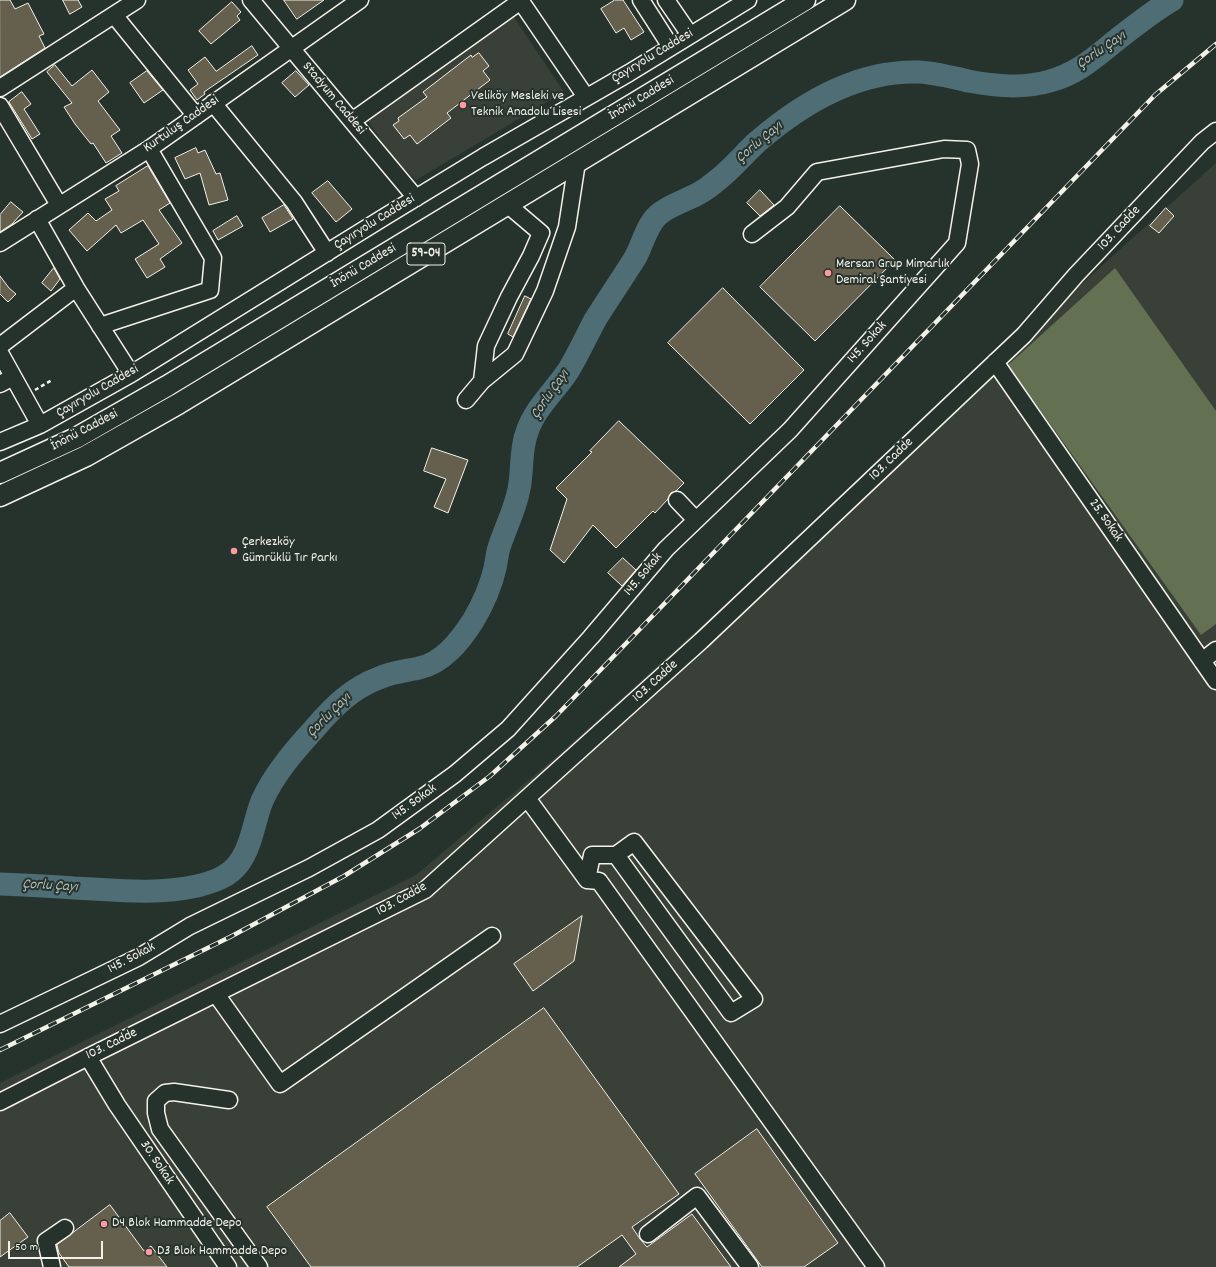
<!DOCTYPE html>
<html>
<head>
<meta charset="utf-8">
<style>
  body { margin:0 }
  #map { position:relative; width:1216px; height:1267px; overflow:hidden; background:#26332d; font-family:Dekko,sans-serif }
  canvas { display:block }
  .scale { position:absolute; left:8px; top:1241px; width:95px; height:18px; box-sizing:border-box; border:2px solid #f4f1e8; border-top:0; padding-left:5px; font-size:12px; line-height:14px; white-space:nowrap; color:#f4f1e8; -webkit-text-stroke:3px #26332d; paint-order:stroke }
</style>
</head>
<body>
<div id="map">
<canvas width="1216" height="1267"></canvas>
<div class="scale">50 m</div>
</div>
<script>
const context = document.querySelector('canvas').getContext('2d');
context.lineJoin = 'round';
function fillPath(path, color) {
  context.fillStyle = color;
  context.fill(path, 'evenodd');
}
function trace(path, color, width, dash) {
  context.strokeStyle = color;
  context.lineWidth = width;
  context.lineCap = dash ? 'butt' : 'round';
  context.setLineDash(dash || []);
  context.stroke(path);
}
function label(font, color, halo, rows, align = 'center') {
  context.font = font + ' Dekko,sans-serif';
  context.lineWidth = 4;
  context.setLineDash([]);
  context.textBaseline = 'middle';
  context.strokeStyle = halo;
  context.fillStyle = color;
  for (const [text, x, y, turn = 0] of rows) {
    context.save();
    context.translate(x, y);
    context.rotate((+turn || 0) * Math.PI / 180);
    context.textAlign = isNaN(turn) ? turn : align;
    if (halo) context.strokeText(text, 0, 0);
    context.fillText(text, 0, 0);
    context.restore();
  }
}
fillPath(new Path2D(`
  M510,11L564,92L416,180L394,159L366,118Z
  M1216,163V1267H0V1083L416,875L563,751Z`), '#394037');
fillPath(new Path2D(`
  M1115,268L1216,411V624L1201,635L1008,365Z`), '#637051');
trace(new Path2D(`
  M0,884C25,885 49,886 74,888C116,890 156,895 197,886C213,882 229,877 239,863C252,845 254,821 262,801C274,774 295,750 315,728C333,707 352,688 379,678C392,672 405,671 419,668C443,663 460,641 473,621C483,604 491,586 495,568C496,563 497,556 498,551C504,530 515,511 519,489C523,470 520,450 527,432C535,408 554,392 568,371C578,355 586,337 595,320C608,299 622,279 635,258C643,244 646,226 658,215C667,207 677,204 687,199C697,195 707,189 715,182C731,170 743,155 757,142C802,103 858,70 919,72C936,73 952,77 968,81C995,86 1023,89 1050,81C1079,73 1095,57 1119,38C1136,25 1153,11 1172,0`), '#4e6d74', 23);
const building = new Path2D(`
  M0,0H10L15,9L28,3L44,34L39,36L45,48L0,77Z
  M63,0H78L82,7L70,14Z
  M284,0H324L297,19Z
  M615,0H623L644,32L631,40L624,28L616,33L601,9Z
  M232,2L241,12L237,16L240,20L211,44L199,31Z
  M252,46L258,55L204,92L205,94L197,100L190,90L198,84L188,70L205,57L216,71Z
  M479,53L489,66L483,71L490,80L447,113L451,118L417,144L410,135L404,139L393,125L399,121L398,118L427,97L423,92L471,55L472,57Z
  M55,65L72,86L92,70L109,92L98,101L120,130L111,136L122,153L106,163L93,143L91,144L75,124L64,107L72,103L47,72Z
  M147,71L163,90L144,103L130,83Z
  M296,71L309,85L295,97L282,83Z
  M22,92L31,104L24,109L40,134L32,139L9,102Z
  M196,148L198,153L205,150L216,174L220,173L228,200L209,205L200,173L185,179L175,158Z
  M148,166L170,203L159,210L182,243L160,259L165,267L147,278L135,259L159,244L143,220L121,233L116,225L87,251L69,230L88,213L96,221L112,210L105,199L119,191L116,186Z
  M328,181L352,209L336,222L312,193Z
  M760,190L774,205L760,216L747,203Z
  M11,202L23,212L12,224L0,232V215Z
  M284,205L293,219L270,232L262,218Z
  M840,206L895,260L815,341L760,287Z
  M1166,208L1174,216L1159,233L1150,226Z
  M237,216L243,226L218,240L213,231Z
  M54,268L60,279L51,291L42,283Z
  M0,276L9,288L16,294L8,302L0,294Z
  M723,288L804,370L750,424L668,343Z
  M525,296L531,299L513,337L508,334Z
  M619,421L684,483L676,491L671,493L668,499L655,513L653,511L616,548L593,525L564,563L550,550L567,499L556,488L592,452L590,451Z
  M432,448L468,460L448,513L434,507L446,479L424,471Z
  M623,558L636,570L622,586L608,573Z
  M582,916L574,961L533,991L514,964Z
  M544,1008L679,1194L632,1227L640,1239L647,1247L692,1214L731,1267H619L636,1254L622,1235L577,1267H311L267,1207Z
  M757,1129L838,1243L804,1267H762L695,1174Z
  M110,1205L144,1251L151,1246L167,1267H69L59,1253L57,1245Z
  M10,1213L28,1237L0,1257V1221Z`);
fillPath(building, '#65604e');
trace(building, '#f4f1e8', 1);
const minor = new Path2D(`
  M251,0L416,198
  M520,0L586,97
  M641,0L671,47
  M666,0L690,35
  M114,15L196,116
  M0,88L137,0
  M213,103L294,202L327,253
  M0,106L59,205
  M352,121L522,0
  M37,219L76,288L131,374
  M0,243L149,149L360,0
  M100,326L210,290L213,258L149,149
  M0,346L76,288
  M0,353L40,425
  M995,362L1216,681
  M482,381L515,354L545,291L567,227L577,162
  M0,384L13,377
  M466,400L482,381L486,346L509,297L531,256L541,233L508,205
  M0,442L40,425L131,374L386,216L483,157L629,73L748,0
  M677,500L696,520
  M1202,661L1216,650
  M527,798L587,880
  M616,855L731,1013L754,999L634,842L616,855H592L587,880L599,881L876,1267
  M216,994L280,1084L492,936
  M0,1024L139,957L190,926L309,868L378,830L455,774L508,729L591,637L666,549L790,430L957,243L970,164L967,150L944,149L817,172L787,207L752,234
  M88,1057L117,1105L228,1267
  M229,1100L174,1092L165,1093L156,1101V1113L160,1129L259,1267
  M0,1102L88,1057L425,890L701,641L1024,335L1076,275L1202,142L1216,131
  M648,1234L697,1196L750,1267
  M52,1267L46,1241L65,1228`);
const major = new Path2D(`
  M0,473L76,438L167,386L805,0
  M0,496L86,456L178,404L845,0`);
trace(minor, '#f4f1e8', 19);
trace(major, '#f4f1e8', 23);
trace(new Path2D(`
  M35,390L52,380`), '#f4f1e8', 2.5, [4, 3]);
trace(minor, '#26332d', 16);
trace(major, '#26332d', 20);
const rail = new Path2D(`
  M0,1050L230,937L344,876L419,829L490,776L556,716L1155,95L1216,44`);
trace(rail, '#f4f1e8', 4.5);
trace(rail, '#26332d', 3, [9]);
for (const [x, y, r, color] of [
  [463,105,4,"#ff9aa2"],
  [828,273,4,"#ff9aa2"],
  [234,551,4,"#ff9aa2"],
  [104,1224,4,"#ff9aa2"],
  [149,1252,4,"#ff9aa2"]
]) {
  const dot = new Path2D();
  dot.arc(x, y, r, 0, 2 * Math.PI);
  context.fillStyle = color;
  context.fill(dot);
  trace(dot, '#26332d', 1.5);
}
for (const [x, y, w] of [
  [426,254,38]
]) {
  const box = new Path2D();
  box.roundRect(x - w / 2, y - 11, w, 22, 3);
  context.fillStyle = '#26332d';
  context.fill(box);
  trace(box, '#f4f1e8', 1);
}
label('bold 13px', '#f4f1e8', null, [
  ["59-04",426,254]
]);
label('14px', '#f4f1e8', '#26332d', [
  ["Çayıryolu Caddesi",653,57,-31],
  ["Stadyum Caddesi",333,99,50],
  ["İnönü Caddesi",642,99,-31],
  ["Kurtuluş Caddesi",182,125,-35],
  ["Çayıryolu Caddesi",375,223,-32],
  ["103. Cadde",1120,229,-47],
  ["İnönü Caddesi",364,267,-31],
  ["145. Sokak",868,343,-48],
  ["Çayıryolu Caddesi",98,392,-30],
  ["İnönü Caddesi",85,431,-28],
  ["103. Cadde",892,460,-44],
  ["25. Sokak",1105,521,55],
  ["145. Sokak",644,575,-50],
  ["103. Cadde",656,682,-42],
  ["145. Sokak",415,803,-36],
  ["103. Cadde",402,900,-29],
  ["145. Sokak",132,959,-28],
  ["103. Cadde",112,1045,-26],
  ["30. Sokak",156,1163,56]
]);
label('14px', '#f4f1e8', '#26332d', [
  ["Veliköy Mesleki ve",471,97],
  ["Teknik Anadolu Lisesi",471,113],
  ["Mersan Grup Mimarlık",836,265],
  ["Demiral Şantiyesi",836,281],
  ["Çerkezköy",242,543],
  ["Gümrüklü Tır Parkı",242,559],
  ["D4 Blok Hammadde Depo",112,1224],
  ["D3 Blok Hammadde Depo",157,1252]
], 'left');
label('italic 15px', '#b2bcba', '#26332d', [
  ["Çorlu Çayı",1102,51,-34],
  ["Çorlu Çayı",760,143,-40],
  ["Çorlu Çayı",551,395,-55],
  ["Çorlu Çayı",330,716,-45],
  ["Çorlu Çayı",50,887,3]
]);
</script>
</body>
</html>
